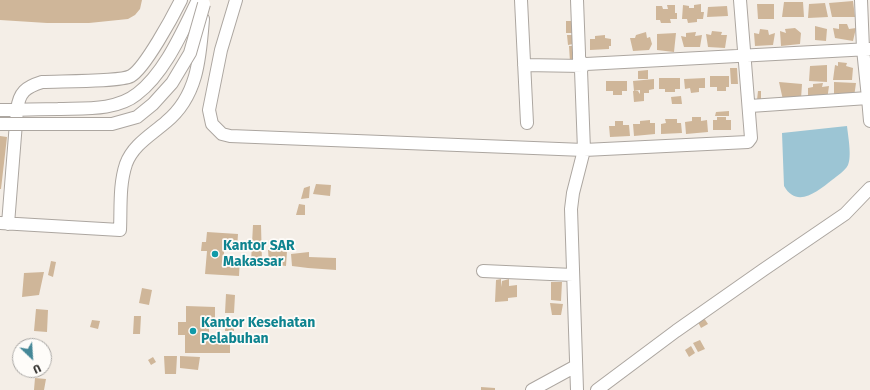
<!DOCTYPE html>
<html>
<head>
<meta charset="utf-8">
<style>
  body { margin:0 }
  #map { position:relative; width:870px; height:390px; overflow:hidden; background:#f4eee7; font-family:"Fira Sans",sans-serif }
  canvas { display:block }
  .north { position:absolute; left:12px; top:338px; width:40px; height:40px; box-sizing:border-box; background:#fefcf9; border:1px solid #a9a7a4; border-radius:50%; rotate:155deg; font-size:11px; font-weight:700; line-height:16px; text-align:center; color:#292724 }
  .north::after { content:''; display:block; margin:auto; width:14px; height:18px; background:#448797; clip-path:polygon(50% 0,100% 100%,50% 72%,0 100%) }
</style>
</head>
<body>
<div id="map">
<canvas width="870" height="390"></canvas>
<div class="north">U</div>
</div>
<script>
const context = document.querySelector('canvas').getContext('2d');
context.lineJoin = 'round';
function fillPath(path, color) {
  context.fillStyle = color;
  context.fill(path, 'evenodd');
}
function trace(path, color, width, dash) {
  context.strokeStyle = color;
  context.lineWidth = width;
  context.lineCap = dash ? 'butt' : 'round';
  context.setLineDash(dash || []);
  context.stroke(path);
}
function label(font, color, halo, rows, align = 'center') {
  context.font = font + ' "Fira Sans",sans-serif';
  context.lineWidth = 3.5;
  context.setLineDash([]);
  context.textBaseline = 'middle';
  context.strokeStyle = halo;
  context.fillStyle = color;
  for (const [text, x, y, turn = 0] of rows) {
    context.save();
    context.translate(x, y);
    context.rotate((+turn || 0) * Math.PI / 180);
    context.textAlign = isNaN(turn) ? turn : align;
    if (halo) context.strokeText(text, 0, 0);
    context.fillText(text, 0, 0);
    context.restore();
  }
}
fillPath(new Path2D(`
  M847,126C848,136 852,156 848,165C845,171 837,176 832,180C818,191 797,209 784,186L782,133Z`), '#9cc5d4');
fillPath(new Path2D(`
  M0,0H142L140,9L135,15L128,19L89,23H47L0,20Z
  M853,1L855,17H832L829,3Z
  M784,2H803L804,17H782Z
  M825,3L828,17L808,18L809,4Z
  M701,4V12H704L703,19H697V22L688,23L687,19H682L683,5L689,6V8H694V5Z
  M757,4H774V19H758Z
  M667,5H675V13H677V19H670L671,23H661L660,20H656V6H662L663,9H668Z
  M727,6L728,16L707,17L708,7Z
  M566,21H572L573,33H566Z
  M839,24H847L849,29L856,28L853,41L835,38L833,28L839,29Z
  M815,26L827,29L826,41L815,40Z
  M795,28L801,33L800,44L781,46L780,31L786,33L785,29Z
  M760,29L768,30L769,35L775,33L773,45L755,46L754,33L759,34Z
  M712,31L722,32L721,35H727L725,48L708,47L706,34L711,35Z
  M646,32L647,38L650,37L652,44L649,50L633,51L630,38H635L636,35Z
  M696,32L695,36L702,35L700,47H684L681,36L686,37V33Z
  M676,33L674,52L657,50V34Z
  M567,35H573V44L568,45Z
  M605,35V38L611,39V46H609V49L590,50V39H595V36Z
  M569,46H574L575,62H570Z
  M838,62L847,63L846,66L853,68L852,80H833L835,65L838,66Z
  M827,65V82L809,81L810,66Z
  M730,68H737L738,84H731Z
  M648,70V79H638V71Z
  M710,76H729V87H726V91H717V87H710Z
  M659,78H680V89H675V92H665V89H659Z
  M705,78V88H699V92L691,93L690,88L685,89L684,79Z
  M654,79V89L649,90V93H644V101L634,102L633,91H638L640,94V90L634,91L633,81Z
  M606,81H627V91H622V95H613V91H606Z
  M779,82L802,84L801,99L783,100Z
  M834,82L856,83L854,97L834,96Z
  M823,83L822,87L829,86L827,100H808V88L813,87V84Z
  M758,91H761V99L757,100Z
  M681,96L682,104H672L671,97Z
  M729,111V116H715L716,112Z
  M692,117H701V121L707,120L708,132L686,134L685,122L692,121Z
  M717,117H726V120H731V130H713V120H717Z
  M665,119H677V123H681L682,133L661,134V124L666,123Z
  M650,120V123H655V134L634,136L633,124H640V121Z
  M615,121H623V125H629L630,136L610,137L609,126H615Z
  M0,136L7,137L1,189H0Z
  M316,184L331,185L330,196L313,194Z
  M310,186L309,198L301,199L304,188Z
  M299,204L305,205V215H296Z
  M253,225H261L262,263L251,262Z
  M207,232L238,234L237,249L224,248V258H240L239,276L205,274L207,251H201L202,242H206Z
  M268,250L287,251L286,266L269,264Z
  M309,252V257L336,258V270L308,268L292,266L291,254Z
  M51,261L56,262L53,277L48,275Z
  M44,272L39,295L22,297L24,273Z
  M501,279V287L502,281L509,279V286L517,285V297L508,298V301L495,302L496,280Z
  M551,282H562L561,301L551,300Z
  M142,288L152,290L149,305L139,303Z
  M226,294L235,295L234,313H225Z
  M550,303L563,304L561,315H552Z
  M186,306L215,307V326H209V335H230V353H185V335H178V322H186Z
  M36,309L48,310L47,332L34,331Z
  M134,316H141L140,334H133Z
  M704,318L708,324L701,328L698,322Z
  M92,320L100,321L98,329L90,327Z
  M225,323H234V331H225Z
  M700,340L705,349L698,352L693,343Z
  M691,346L695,353L689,357L685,350Z
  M164,356H177L176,374H165Z
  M180,356L200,357L198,370L180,368Z
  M153,357L156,362L151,365L148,360Z
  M27,370H40L38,376L27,375Z
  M35,378L46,379L44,390H34Z
  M481,387L495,388V390H481Z`), '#cfb699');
const minor = new Path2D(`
  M236,0L221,50L209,110L212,124L222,134L230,136L584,150L748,142L751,138L740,0
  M521,0L527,123
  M577,0L579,53V58L583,66
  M861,0L863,49L868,98H870
  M524,65L583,66
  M750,106L868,98L870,121
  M0,110C19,110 39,109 58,109C83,108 116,111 137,94C165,73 183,30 198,0
  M0,223L120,230C121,208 119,185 126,164C133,145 151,135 166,122C198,96 200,57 203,19
  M8,224L17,110C19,92 26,87 42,82C58,81 120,82 131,76C145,68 173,16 181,0
  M483,271L573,275
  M532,390L576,366
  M577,390L571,209L573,193L584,150L581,70L583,66L586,64L870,49
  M597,390L676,331L763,270L845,214L870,188`);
trace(minor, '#aca6a0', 14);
trace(minor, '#fff', 12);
const minorBridge = new Path2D(`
  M0,124H112L137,117L153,104L172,83L190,53L204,4`);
trace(minorBridge, '#aca6a0', 14, []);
trace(minorBridge, '#fff', 12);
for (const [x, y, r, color] of [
  [215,254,4,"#0f9aa8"],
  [193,331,4,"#0f9aa8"]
]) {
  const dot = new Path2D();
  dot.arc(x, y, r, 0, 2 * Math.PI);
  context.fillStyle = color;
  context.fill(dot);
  trace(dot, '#fefcf9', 1.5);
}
label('bold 14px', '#0d838f', '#fefcf9', [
  ["Kantor SAR",223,246],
  ["Makassar",223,262],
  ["Kantor Kesehatan",201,323],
  ["Pelabuhan",201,339]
], 'left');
</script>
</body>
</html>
